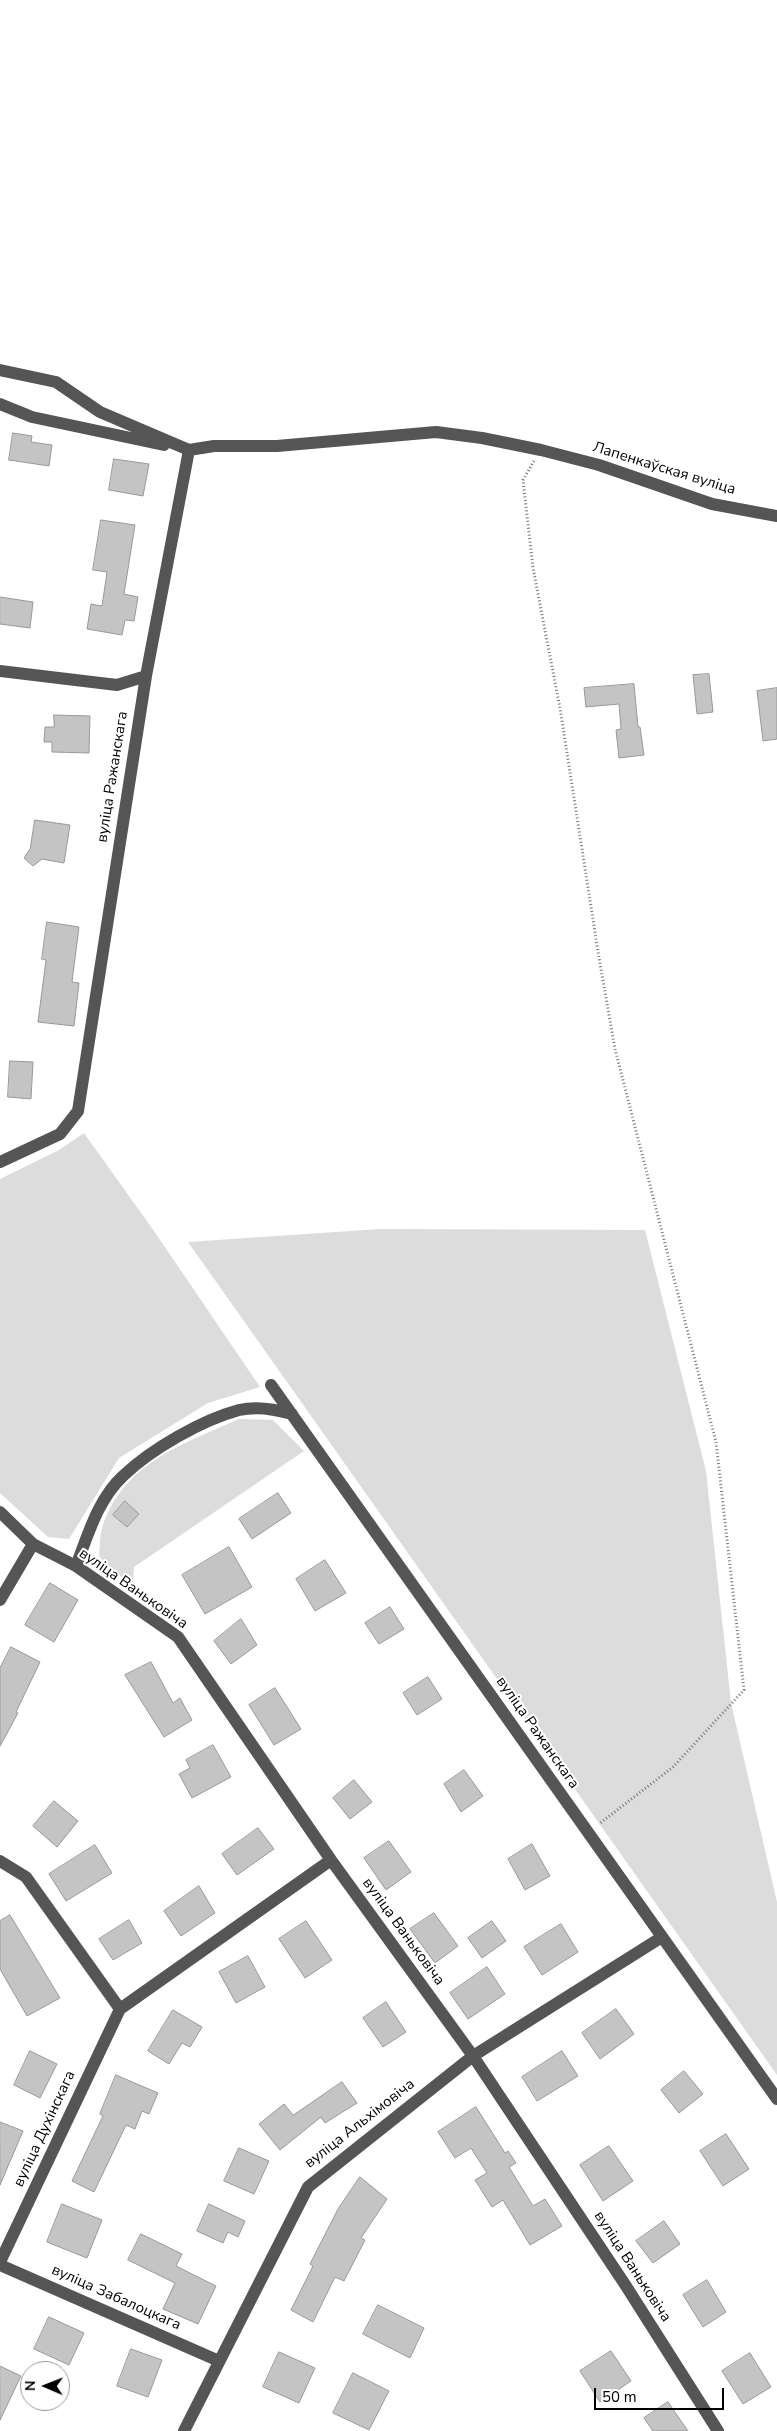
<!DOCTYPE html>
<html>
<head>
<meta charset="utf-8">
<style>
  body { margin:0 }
  #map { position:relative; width:777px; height:2431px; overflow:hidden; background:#fff; font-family:"Nunito Sans",sans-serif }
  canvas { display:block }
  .north { position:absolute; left:20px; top:2361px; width:50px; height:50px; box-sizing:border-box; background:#fff; border:1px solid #999; border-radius:50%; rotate:271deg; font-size:14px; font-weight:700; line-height:20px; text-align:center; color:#000 }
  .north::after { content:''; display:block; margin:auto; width:18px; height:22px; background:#000; clip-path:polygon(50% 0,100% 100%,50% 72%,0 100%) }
  .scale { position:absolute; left:594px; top:2388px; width:130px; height:22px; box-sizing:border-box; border:2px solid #000; border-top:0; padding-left:6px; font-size:15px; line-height:18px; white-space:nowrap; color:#000; -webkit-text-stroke:4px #fff; paint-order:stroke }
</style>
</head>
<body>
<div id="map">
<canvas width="777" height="2431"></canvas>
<div class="north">N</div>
<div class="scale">50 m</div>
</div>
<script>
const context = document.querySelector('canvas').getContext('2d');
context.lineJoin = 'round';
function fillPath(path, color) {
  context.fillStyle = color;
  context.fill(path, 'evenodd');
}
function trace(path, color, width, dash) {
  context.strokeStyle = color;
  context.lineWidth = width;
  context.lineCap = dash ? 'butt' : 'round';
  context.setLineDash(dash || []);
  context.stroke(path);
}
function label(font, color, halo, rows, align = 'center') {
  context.font = font + ' "Nunito Sans",sans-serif';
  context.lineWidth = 4;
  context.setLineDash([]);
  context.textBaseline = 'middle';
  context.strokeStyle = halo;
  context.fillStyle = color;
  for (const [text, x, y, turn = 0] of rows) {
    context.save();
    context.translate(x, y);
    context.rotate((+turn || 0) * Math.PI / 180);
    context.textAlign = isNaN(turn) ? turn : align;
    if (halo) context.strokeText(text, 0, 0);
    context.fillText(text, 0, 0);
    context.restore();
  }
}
fillPath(new Path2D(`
  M84,1133L154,1231L260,1387L208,1403L119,1458L69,1539L48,1537L0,1493V1179L59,1150Z
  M380,1229L645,1230L706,1471L731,1703L777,1902V2075L188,1242Z
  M239,1419L273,1420L304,1451L134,1567L133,1584L111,1571L99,1556C100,1546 100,1534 103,1525C124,1463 185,1443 239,1419ZM126,1502L139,1514L127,1527L114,1515Z`), '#dcdcdc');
const building = new Path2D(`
  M13,433L32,436L31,442L52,445L49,466L9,460Z
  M114,459L149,464L143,496L109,490Z
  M101,520L135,525L124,594L138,597L134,621L125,620L122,635L87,629L91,604L102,606L107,572L93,570Z
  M0,597L33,602L30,628L0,624Z
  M709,674L713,712L697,714L693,675Z
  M634,684L638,727H640L644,755L619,758L616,730L621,729L619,704L586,707L584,688Z
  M777,688V739L763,741L757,691Z
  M54,715L90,716L89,753L52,752V742H44L45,727H54Z
  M35,820L70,825L64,863L42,859L33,866L24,858L30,849Z
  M47,922L79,927L72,982L79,983L74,1026L38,1022L46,960L42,959Z
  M10,1061L33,1062L31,1099L8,1097Z
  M278,1493L291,1513L252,1539L239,1519Z
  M125,1501L139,1514L127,1527L113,1515Z
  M229,1547L252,1587L205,1614L182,1575Z
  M325,1560L346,1593L315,1611L296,1579Z
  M50,1583L78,1600L54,1642L25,1625Z
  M390,1607L404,1629L379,1644L365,1623Z
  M241,1619L257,1645L231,1664L214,1641Z
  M11,1647L40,1662L16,1712L18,1713L0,1746V1668Z
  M151,1662L173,1703L180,1698L192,1720L164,1737L125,1675Z
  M428,1677L442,1699L417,1715L403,1693Z
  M275,1688L301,1729L274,1745L249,1705Z
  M213,1745L231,1777L192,1798L179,1774L190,1768L186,1760Z
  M464,1770L483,1796L461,1812L444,1784Z
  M354,1780L372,1802L350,1819L333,1798Z
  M54,1801L78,1821L57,1847L33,1826Z
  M258,1828L274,1849L237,1875L222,1854Z
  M389,1841L411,1872L386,1890L364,1858Z
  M532,1844L550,1876L525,1890L508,1859Z
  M95,1845L112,1873L66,1901L49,1874Z
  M199,1886L215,1913L181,1936L164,1911Z
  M434,1913L458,1946L435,1963L410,1929Z
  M10,1915L60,1998L27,2016L0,1969V1921Z
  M129,1920L142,1943L113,1960L99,1939Z
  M306,1921L332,1960L305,1978L279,1939Z
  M492,1921L506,1941L482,1958L468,1938Z
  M561,1924L578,1952L542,1975L524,1947Z
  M248,1956L265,1987L236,2003L219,1972Z
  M487,1967L505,1994L468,2019L450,1993Z
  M386,2002L406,2032L383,2047L363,2018Z
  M616,2009L634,2034L600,2059L582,2033Z
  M173,2010L202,2027L190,2047L182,2043L169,2064L148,2051Z
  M30,2051L57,2064L40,2098L14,2085Z
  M562,2051L578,2076L537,2101L522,2077Z
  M684,2071L703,2094L679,2113L661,2090Z
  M116,2075L158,2093L149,2114L142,2111L135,2129L126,2125L94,2192L72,2181L103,2116L100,2114Z
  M342,2082L357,2103L325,2123L321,2117L280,2150L259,2124L284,2104L293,2115Z
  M476,2107L505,2153L508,2151L516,2163L509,2167L533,2206L545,2199L562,2226L530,2245L503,2200L492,2207L475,2180L487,2173L471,2148L455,2158L438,2132Z
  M0,2122L23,2131L0,2185Z
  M726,2134L749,2169L723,2186L700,2151Z
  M609,2146L633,2181L603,2201L580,2165Z
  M239,2148L269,2161L254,2194L224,2181Z
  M360,2177L387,2199L361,2238L365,2240L344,2281L335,2277L313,2322L291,2310L313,2266L310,2264L338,2209Z
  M62,2204L102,2220L87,2258L47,2242Z
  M209,2204L245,2221L238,2237L228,2232L223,2243L197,2231Z
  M664,2221L680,2244L653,2263L636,2241Z
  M141,2234L182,2254L176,2266L216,2286L198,2324L163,2309L175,2283L128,2260Z
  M707,2280L726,2312L703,2327L683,2295Z
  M378,2305L424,2328L410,2358L363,2334Z
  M49,2317L84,2333L69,2365L34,2349Z
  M131,2349L162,2360L148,2397L117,2386Z
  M611,2351L631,2381L600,2402L580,2371Z
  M279,2352L315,2368L299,2403L263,2387Z
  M750,2353L771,2387L743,2404L722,2371Z
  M0,2366L21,2376L0,2420Z
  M353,2373L389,2391L369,2430L333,2413Z
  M668,2402L688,2431H653L644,2418Z`);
fillPath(building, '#c4c4c4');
trace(building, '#999', 1);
trace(new Path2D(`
  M534,461L523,480L533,568L560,708L599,958L615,1049L716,1442L744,1690L673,1767L599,1824`), '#777', 3, [1, 2.5]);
trace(new Path2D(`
  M0,370L56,382L100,412L189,450L214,446H277L436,432L482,438L541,450L599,465L712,504L777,516
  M0,404L32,417L164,445
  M0,671L117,685L146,676
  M0,1162L60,1134L78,1111L146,676L189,450
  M271,1385L777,2099
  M0,1512L33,1544L76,1566L178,1637L331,1860L473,2056L626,2286L718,2431
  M76,1566C88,1535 98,1499 123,1476C151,1449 202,1420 239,1410C256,1406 275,1409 292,1414
  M0,1600L33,1544
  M0,1861L26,1877L120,2009
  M0,2262L120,2009L331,1860
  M0,2265L219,2361
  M184,2431L308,2187L473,2056L662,1937`), '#555', 12);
label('15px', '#000', '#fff', [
  ["Лапенкаўская вуліца",664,469,17],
  ["вуліца Ражанскага",113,777,-81],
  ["вуліца Ваньковіча",133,1589,35],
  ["вуліца Ражанскага",537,1733,55],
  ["вуліца Ваньковіча",403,1932,54],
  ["вуліца Альхімовіча",360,2124,-38],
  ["вуліца Духінскага",45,2129,-65],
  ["вуліца Ваньковіча",632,2267,57],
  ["вуліца Забалоцкага",116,2298,24]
]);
</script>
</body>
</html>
